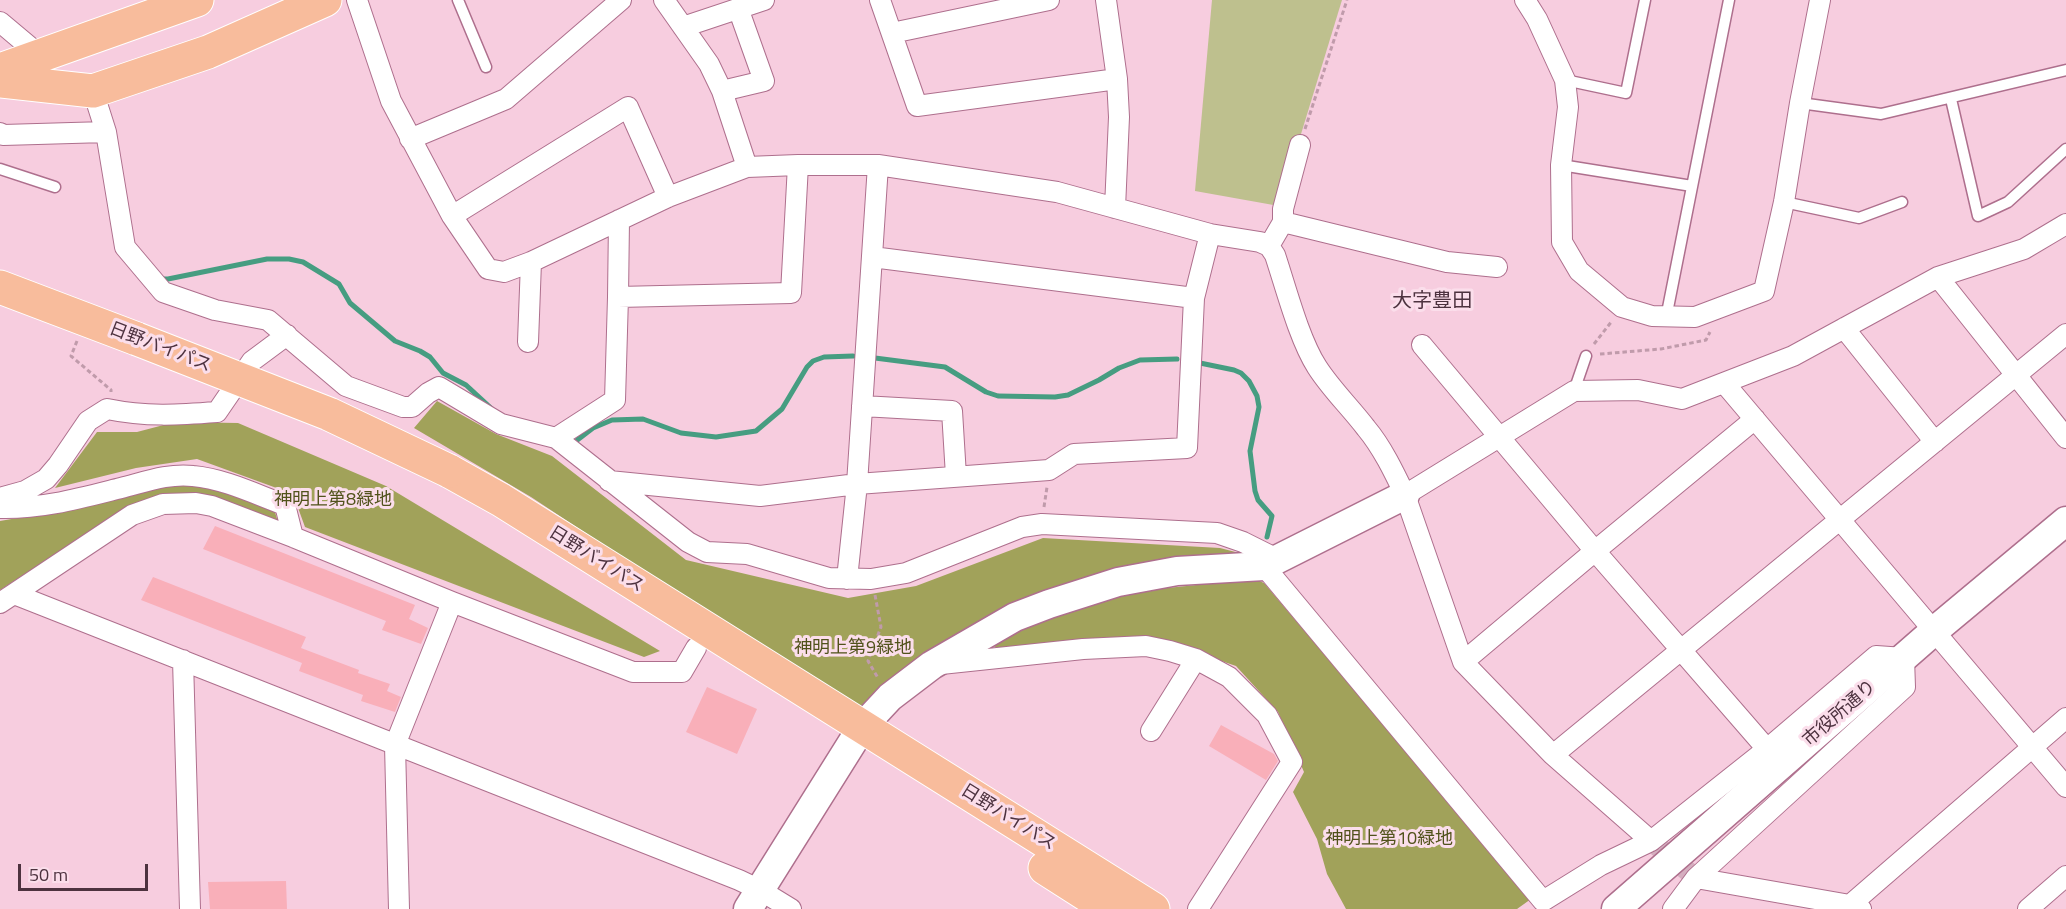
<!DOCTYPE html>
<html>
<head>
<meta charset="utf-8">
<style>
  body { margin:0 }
  #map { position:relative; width:2066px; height:909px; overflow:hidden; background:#f7cddf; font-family:"Titillium Web",sans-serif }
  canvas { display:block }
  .scale { position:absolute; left:18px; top:864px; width:130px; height:27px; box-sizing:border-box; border:3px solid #4d323f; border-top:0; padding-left:8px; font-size:18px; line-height:21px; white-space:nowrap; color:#4d323f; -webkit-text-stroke:4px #fbdeeb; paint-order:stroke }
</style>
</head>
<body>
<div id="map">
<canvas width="2066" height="909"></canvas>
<div class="scale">50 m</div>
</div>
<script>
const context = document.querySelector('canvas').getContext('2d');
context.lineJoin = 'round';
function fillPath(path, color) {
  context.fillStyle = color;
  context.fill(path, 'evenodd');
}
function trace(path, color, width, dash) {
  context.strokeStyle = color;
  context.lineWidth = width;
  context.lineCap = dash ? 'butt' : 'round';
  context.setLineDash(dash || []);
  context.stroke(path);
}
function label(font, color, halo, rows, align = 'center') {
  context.font = font + ' "Titillium Web","Noto Sans JP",sans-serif';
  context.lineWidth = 6;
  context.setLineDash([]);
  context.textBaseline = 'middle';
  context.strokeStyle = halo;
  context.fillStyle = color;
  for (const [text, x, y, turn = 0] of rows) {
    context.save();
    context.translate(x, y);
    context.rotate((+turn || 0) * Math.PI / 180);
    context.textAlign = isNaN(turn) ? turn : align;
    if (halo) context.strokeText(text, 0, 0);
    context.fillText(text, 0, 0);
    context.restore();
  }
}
fillPath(new Path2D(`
  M1212,0H1342L1279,206L1195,191Z`), '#bec08e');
fillPath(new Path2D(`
  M437,401L496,434L552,456L686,560L848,598L916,586L1043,538L1220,548L1251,556L1118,567L972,625L855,711L531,497L414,428Z
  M175,422L238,423L386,486L660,651L644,657L305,527L293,494L197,459L136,468L55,488L97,432H137Z
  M196,482L274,509L278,522L196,494L122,512L0,590V521L81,507L163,487Z
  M1255,579L1264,583L1531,899L1517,909H1346L1327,874L1317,839L1293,792L1304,772L1278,712L1236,666L1163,641L999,655L993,642L1048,618L1118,593Z`), '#a1a25a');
trace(new Path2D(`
  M159,279H168L267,259H289L303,262L339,284L350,303L395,341L420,351L430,357L443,373L466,385L492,409
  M875,358L945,367L986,392L998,396L1055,397L1068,395L1099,380L1119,368L1140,360L1177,359
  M1200,363L1234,370L1241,373L1249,381L1257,396L1259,407L1250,451L1255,491L1258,500L1272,516L1267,537
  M576,441L593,428L612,420L643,419L681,433L716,437L756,431L782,409L807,367L813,361L824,357L853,356`), '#469d81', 5);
fillPath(new Path2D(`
  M215,526L415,605L409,619L428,628L421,644L382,630L386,621L203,549Z
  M153,577L306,637L301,648L359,670L358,673L390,684L387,691L401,697L395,712L361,701L363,695L299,671L302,663L141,600Z
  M707,687L757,709L737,754L686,732Z
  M1221,725L1274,754L1278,761L1266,780L1209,746Z
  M286,881L287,909H210L208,882Z`), '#f9afb9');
trace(new Path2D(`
  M1651,841L1696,878`), '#d5aebf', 20, [20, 10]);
const lane = new Path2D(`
  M458,0L486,67
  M1565,80L1626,93L1645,0
  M1951,99L1978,216L2008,202L2066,149
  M1800,103L1881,114L2066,70
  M1561,165L1692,186
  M0,169L55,187
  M1784,202L1859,218L1902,202
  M1666,318L1729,0
  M1574,391L1586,356`);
const street = new Path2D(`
  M357,0L391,101L452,216L488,269L504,272L531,262L668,197L747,167L798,165H878L1057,192L1210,234L1260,242L1269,246L1275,255C1286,288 1299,339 1317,367C1331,389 1350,407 1366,428C1382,447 1394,472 1405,495L1463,662L1553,755L1651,841L1767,749L1876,656L1904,658L1905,687L1696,878L1673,909
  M664,0L709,64L722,91L747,167
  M880,0L917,106L1117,79
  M1106,0L1117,79L1119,117L1115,208
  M1525,0L1537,19L1565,80L1568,107L1561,165L1562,242L1579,271L1622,307L1652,316L1695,317L1764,291L1784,202L1800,103L1820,0
  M0,22L31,48L32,57
  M683,27L764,0
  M892,33L1049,0
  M93,91L106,132L125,247L163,292L215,310L268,320L346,386L403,407H412L428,393L439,387L501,424L556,438L688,542L707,552L747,554L829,578L871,579L906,573L1022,527L1042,524L1217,533L1243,542L1277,559
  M722,91L764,81L738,8
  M0,133L3,135L106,132
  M410,139L506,99L621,0
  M452,216L628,107L668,197
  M619,220L618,297L791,293L798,165
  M1283,222V209L1300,145
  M1269,246L1283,222L1447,262L1497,267
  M872,257L1194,298
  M1938,277L2066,438
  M1844,328L1935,442
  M528,342L531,262
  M1422,345L1595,551L1767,749
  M1725,384L2066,787
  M862,406L952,411L956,476
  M556,438L615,400L618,297
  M609,481L760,496L857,484L1049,470L1074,454L1187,448L1194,298L1210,234
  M1405,495L1574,391L1638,390L1682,399L1793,356L1938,277L2024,249L2066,224
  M0,498L25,491L46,479L58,465L88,421L107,409C146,417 178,415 217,412L252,361L287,335
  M0,508C42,509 81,498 121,488C145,482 169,473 193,476C225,479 255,494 285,505L293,537
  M1264,566L1543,901L1601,865L1651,841
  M847,579L857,484L878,165
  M14,594L739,880L760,890L791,909
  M0,603L132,515L163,504L196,503L212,506L293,537L452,602L633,672H682L696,648
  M183,660L190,909
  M1463,662L1595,551L1755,419
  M941,664L1083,649L1146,646L1170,651L1196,659L1229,677L1267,715L1292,762L1198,909
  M1151,731L1196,659
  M1553,755L2066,334
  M1696,878L1850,905L1861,909
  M1850,905L2066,718
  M399,909L395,745L452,602
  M2028,909L2066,876`);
const secondary = new Path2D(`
  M748,909L862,727L890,697L932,665L1015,617L1049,604L1118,582L1177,571L1264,566L1405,495
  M1616,909L1934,631L2066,521`);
const highway = new Path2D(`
  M0,70L197,0
  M0,81L93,91L208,52L325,0
  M0,287L137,339
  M449,471L501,500L1153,909
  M1045,868L1109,909`);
trace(lane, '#ae6f8d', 13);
trace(street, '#ae6f8d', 22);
trace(secondary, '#ae6f8d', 31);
trace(highway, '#fff', 35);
trace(new Path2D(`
  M1305,129L1347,0
  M77,341L71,356L111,390V392
  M1594,344L1612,321
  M1600,354L1661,349L1706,340L1710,332
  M1044,507L1047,487
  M875,595L881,627L868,661L878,678`), '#c09bab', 3, [4.5, 3]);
trace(lane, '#fff', 10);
trace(street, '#fff', 20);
trace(secondary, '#fff', 28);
trace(highway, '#f8bc9c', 33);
const highwayBridge = new Path2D(`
  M137,339L329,414L449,471`);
trace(highwayBridge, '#fff', 35, []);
trace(highwayBridge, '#f8bc9c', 33);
label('18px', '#4d323f', '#fbdeeb', [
  ["日野バイパス",160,348,21],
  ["日野バイパス",596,560,32],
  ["市役所通り",1840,714,-41],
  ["日野バイパス",1008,818,32]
]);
label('18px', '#51521b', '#fbdeeb', [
  ["神明上第8緑地",333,501],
  ["神明上第9緑地",853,649],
  ["神明上第10緑地",1389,840]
]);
label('20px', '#4d323f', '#fbdeeb', [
  ["大字豊田",1432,302]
]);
</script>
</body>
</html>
